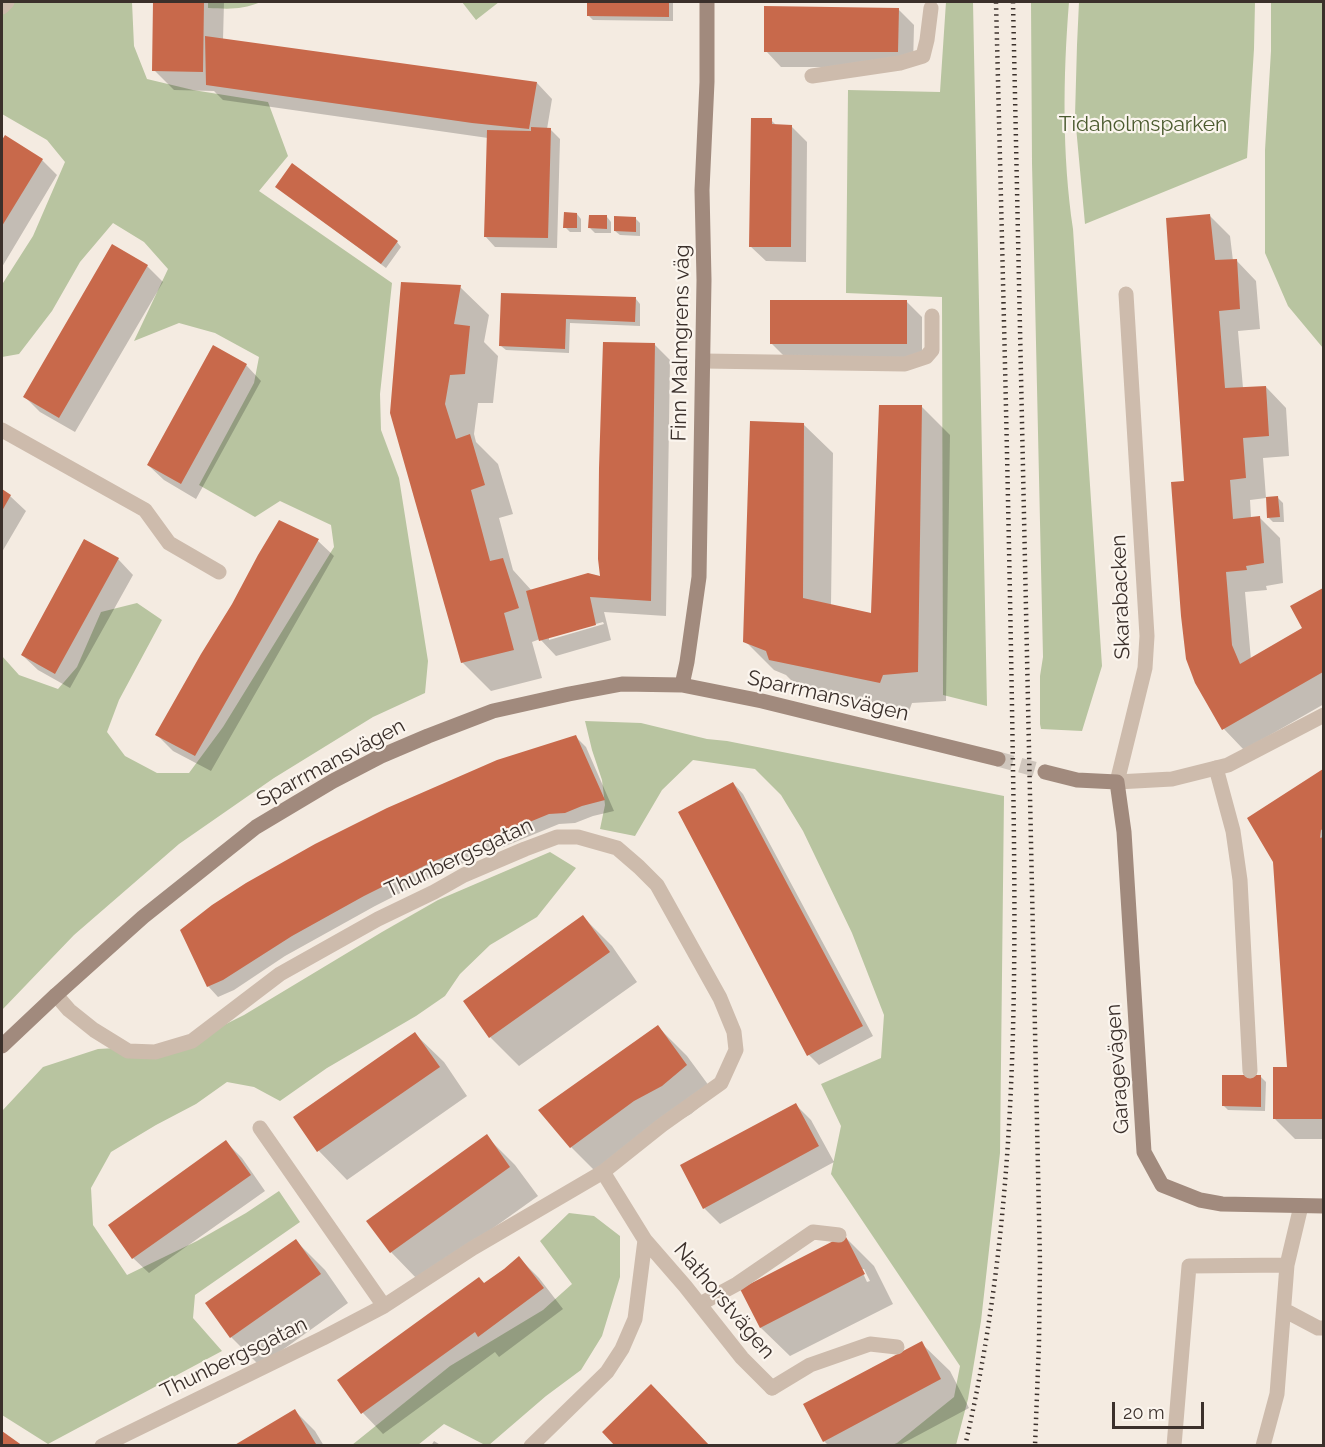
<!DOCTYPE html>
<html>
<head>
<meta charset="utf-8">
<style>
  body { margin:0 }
  #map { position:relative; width:1325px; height:1447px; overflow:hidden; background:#f4ebe1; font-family:Raleway,sans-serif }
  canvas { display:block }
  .frame { position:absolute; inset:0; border:3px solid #3b302b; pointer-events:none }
  .scale { position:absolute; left:1112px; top:1402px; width:92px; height:27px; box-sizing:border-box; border:3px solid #3b302b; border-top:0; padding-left:8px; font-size:18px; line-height:21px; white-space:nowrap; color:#3b302b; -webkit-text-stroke:4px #fbf5ee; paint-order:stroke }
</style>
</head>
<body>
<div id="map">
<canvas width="1325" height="1447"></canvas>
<div class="frame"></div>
<div class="scale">20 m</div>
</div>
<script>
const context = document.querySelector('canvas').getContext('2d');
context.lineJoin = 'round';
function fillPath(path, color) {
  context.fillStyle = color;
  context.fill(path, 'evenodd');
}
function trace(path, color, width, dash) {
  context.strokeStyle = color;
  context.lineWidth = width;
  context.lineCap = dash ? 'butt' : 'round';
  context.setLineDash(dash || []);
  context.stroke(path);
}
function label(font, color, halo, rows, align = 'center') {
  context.font = font + ' Raleway,sans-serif';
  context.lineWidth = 4.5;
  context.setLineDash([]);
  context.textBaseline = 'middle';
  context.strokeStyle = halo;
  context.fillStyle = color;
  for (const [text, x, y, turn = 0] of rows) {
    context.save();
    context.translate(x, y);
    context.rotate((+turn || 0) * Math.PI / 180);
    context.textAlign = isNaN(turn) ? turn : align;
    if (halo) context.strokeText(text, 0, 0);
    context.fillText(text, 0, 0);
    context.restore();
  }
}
fillPath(new Path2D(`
  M2,2H132L134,46L147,79L193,90L268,102L288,156L259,191L392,283L380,394L381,430L399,478L428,661L425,693L373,717L274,778L179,844L74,935L2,1010V656L19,675L58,689L77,667L101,612L137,603L162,620L119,700L107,732L125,756L157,773H189L223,727L334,547L331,525L280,501L255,517L199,485L254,383L259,357L215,333L179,323L134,341L168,269L144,242L113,223L80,262L52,311L19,354L2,357V296L3,283L33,236L65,162L47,140L2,114Z
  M208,2H261C241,10 229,9 208,8Z
  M462,2H499L476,20Z
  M946,2H973L987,706L943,695L942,297L846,293L848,90L940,92Z
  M1031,2H1069C1063,77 1062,154 1073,229L1102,666L1082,731L1041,729L1040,724V676L1043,657L1032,163Z
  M1079,2H1255L1254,49L1247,158L1085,224L1075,116L1077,45Z
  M1271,2H1323V348L1288,306L1265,253V150L1271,51Z
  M585,721L641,723L707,739L727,741L1004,796L1000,1153L981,1321L968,1399L956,1445H892L897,1443L954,1397L960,1366L831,1174L841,1126L821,1084L881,1058L884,1015L852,933L803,831L781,795L755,769L693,760L662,790L635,836L600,829L605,805L602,780L592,750Z
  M550,852L576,868L537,917L490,945L460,974L445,996L416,1016L327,1068L280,1101L254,1087L227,1082L196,1104L156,1125L111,1152L91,1188L93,1225L127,1275L197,1241L246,1213L279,1191L300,1222L195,1295L193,1318L222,1351L48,1444L2,1415V1111L43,1067L98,1049L186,1044L244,1015L382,932L438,900Z
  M569,1213L594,1216L620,1236V1277L602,1336L581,1370L546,1396L489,1445H485L444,1424L418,1445H352L450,1366L543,1310L572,1284L540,1241Z`), '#b8c4a0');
fillPath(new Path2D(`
  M155,2H224L223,40L537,83L552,99L547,129H550L560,139L557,248L495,247L485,236L488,138L223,100L214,91L174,90L154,70Z
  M588,2H673V21L593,20L588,15Z
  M898,9L914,25L913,67H781L766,51Z
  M771,120L777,126H791L807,142L806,262L766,261L750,246Z
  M5,137L42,160L57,175L2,267V143Z
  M282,191L397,242L401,247L386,268Z
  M577,214L581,219V232H570L565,227Z
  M1210,216L1230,236L1233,261L1236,260L1256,281L1260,329L1238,331L1243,388L1266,387L1286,408L1289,456L1263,458L1266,498L1250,500L1251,518L1259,517L1280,538L1283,583L1266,586L1267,590L1245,592L1251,660L1304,629L1292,607L1324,590V704L1244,750L1224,729L1196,682L1185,482Z
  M607,217L611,222V233H595L590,228Z
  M635,218L640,223V236L620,235L615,231Z
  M147,266L163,282L75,432L40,412L25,397Z
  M460,287L489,315L484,342L498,356L493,403H478L474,434L476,442L498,464L513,514L499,518L513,570L532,591L602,578L655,345L670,360L666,616L604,612L611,640L556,656L540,639L532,642L542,678L491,691L462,662L391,413ZM603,622L604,624L549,640V637Z
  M503,294L636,299L640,304V326L570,323L569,353L506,350L501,346Z
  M907,302L922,317V359H787L771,343Z
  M246,365L261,381L196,499L164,480L148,465Z
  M921,406L950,435L946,701L912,703L909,711L799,688L786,675L774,670L745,641L804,425L833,453L831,605L873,614Z
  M2,491L10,496L26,511L2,552Z
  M1278,498L1283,503L1284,522H1273L1268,517Z
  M280,522L318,541L334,556L211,771L173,751L157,735Z
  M118,559L133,575L70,688L38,670L22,655Z
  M576,737L586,747L614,811L593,816L575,823L559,824L442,872L375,906L285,956L234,990L218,997L208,986Z
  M1324,771V1139H1295L1274,1118L1289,1069L1310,779Z
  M733,783L743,794L873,1036L819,1065L809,1055Z
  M583,917L612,946L637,982L519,1066L490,1037L465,1002Z
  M658,1027L687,1056L715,1094L691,1114L663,1130L599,1175L571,1147Z
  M415,1034L444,1062L467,1096L347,1180L319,1151L295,1118Z
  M1261,1077L1266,1082L1265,1111L1228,1110L1223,1105Z
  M796,1105L811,1120L834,1162L720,1224L704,1208Z
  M486,1136L515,1165L538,1196L419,1281L391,1252L368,1221Z
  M226,1142L242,1158L265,1191L149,1273L133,1258L110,1225Z
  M845,1237L874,1266L893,1304L790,1356L761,1328L742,1290ZM861,1269H864L870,1281L867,1282Z
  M296,1241L325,1270L348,1303L260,1366L231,1337Z
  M519,1258L539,1278L563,1309L499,1357L495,1352L383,1434L363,1413L339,1380L485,1284Z
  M921,1343L950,1371L969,1408L898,1446H829L824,1441Z
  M294,1410L315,1431L324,1446H236Z
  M434,1441L442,1446H431Z`), '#0003');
fillPath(new Path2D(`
  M153,2H204L203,72L152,71Z
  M587,2H669V17L587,16Z
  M764,6L899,8L898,52H764Z
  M205,36L537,82L529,129L472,123L206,85Z
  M751,118H772V124L792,125L791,247H749Z
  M531,127L551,128L548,238L484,237L487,130L531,131Z
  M5,135L43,159L2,226V140Z
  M292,163L398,241L381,264L275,187Z
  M564,212L577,213V228H563Z
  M1210,214L1215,260L1237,259L1240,309L1219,311L1225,388L1266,386L1269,436L1243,438L1246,478L1230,480L1233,519L1260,516L1264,563L1246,566L1247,570L1226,572L1232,645L1240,664L1302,628L1290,606L1323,588V672L1222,730L1195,683L1186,659L1181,616L1171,482L1184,481L1166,218Z
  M589,215H607V229L588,228Z
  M614,216L636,217V232L614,231Z
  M112,244L148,265L59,418L23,397Z
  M401,282L461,285L454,324L470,326L465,374L450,375L445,404L456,439L470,434L485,485L471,490L490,561L503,558L519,608L504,613L514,650L461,663L390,413Z
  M501,293L636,297L635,322L566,319L565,349L499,346Z
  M770,300H907V344H770Z
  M603,342L655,343L651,601L590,597L596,625L539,641L526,591L588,573L600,576L598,559L599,468Z
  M213,345L247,364L181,484L147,465Z
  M879,405H922L918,672L883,675L880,683L769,660L766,651L743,642L750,421L804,423L803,598L871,613Z
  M2,489L11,495L2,511Z
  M1278,496L1280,517L1267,518L1266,497Z
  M279,520L319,539L195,756L155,735L201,654L232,604L258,555Z
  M84,539L119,558L55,674L21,655Z
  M576,735L605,800L582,806L565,813L549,814L432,862L364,896L292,936L223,980L207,987L180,930L212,905L246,883L315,844L387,808L497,760Z
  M1323,769V829L1321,830L1320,838L1323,837V1119H1273V1067H1287L1273,862L1247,818Z
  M733,782L863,1026L807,1056L678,812Z
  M583,915L610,952L489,1038L463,1001Z
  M658,1025L687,1065L662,1086L634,1101L570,1148L538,1110Z
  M415,1032L440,1067L317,1152L293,1117Z
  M1222,1075H1261V1107L1222,1106Z
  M796,1103L819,1146L703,1209L680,1165Z
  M487,1134L510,1167L390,1253L366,1221Z
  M226,1140L251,1175L132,1259L108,1225Z
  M845,1235L865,1274L760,1328L740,1289Z
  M296,1239L321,1274L230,1338L205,1303Z
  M519,1256L544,1288L478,1337L475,1332L361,1414L337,1380L479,1277L484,1283L504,1269Z
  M922,1341L941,1379L823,1442L803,1404Z
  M651,1384L710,1446H615L602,1432Z
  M295,1409L316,1444L314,1446H233Z
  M2,1431L23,1446H2Z`), '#c8694b');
trace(new Path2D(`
  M998,759L1045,772`), '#cfc6bd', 15, [15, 8]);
trace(new Path2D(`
  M812,76L900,63L923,56L927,40L931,8
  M703,361L905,364L926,357L932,350V316
  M1216,768L1233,831L1240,880L1250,1071
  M1117,782L1145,668L1147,636L1126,294
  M700,1304L737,1284L813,1232L839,1235
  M1284,1310L1318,1328H1324
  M772,1388L810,1365L870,1344L897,1347
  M1174,1446L1189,1266L1287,1265L1301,1206
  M1263,1446L1277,1394L1287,1265`), '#cdbbac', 15);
trace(new Path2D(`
  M2,7L7,2
  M2,430L145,510L169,543L219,572
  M1117,782L1172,779L1228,765L1324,715
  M56,995L69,1010L94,1030L128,1051L155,1052L192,1041L280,974L378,919L434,892L464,875L525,849L557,837H578L617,848L639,867L657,885L720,998L734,1032L736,1050L721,1083L662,1125L603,1172L473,1248L384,1306L323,1338L102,1446
  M260,1128L384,1306
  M645,1240L685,1286L742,1358L772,1388
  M531,1446L607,1372L622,1349L635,1319L645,1240L603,1172`), '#cdbbac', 15);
trace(new Path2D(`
  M682,685L687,662L699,577L704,280L702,190L707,82V2
  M1045,772L1077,780L1117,782L1124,832L1144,1152L1162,1185L1200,1200L1222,1204L1324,1206
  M2,1046L56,995L143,917L256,827L333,781L381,756L428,736L493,711L569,694L622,684L682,685L762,701L998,759`), '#a18a7d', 15);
trace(new Path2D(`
  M1013,2L1040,1263L1039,1343L1035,1446
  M965,1446C1022,1203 1016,954 1012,707C1008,472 1002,237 996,2`), '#3b302b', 4.5, [1.5, 4.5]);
label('21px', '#4a5a2e', '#fbf5ee', [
  ["Tidaholmsparken",1143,125]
]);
label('21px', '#3b302b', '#fbf5ee', [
  ["Finn Malmgrens väg",681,343,-89],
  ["Skarabacken",1121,597,-92],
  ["Sparrmansvägen",828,696,13],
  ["Sparrmansvägen",331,763,-28],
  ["Thunbergsgatan",459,858,-25],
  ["Garagevägen",1118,1069,-94],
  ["Nathorstvägen",724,1301,50],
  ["Thunbergsgatan",234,1358,-26]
]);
</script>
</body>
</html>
